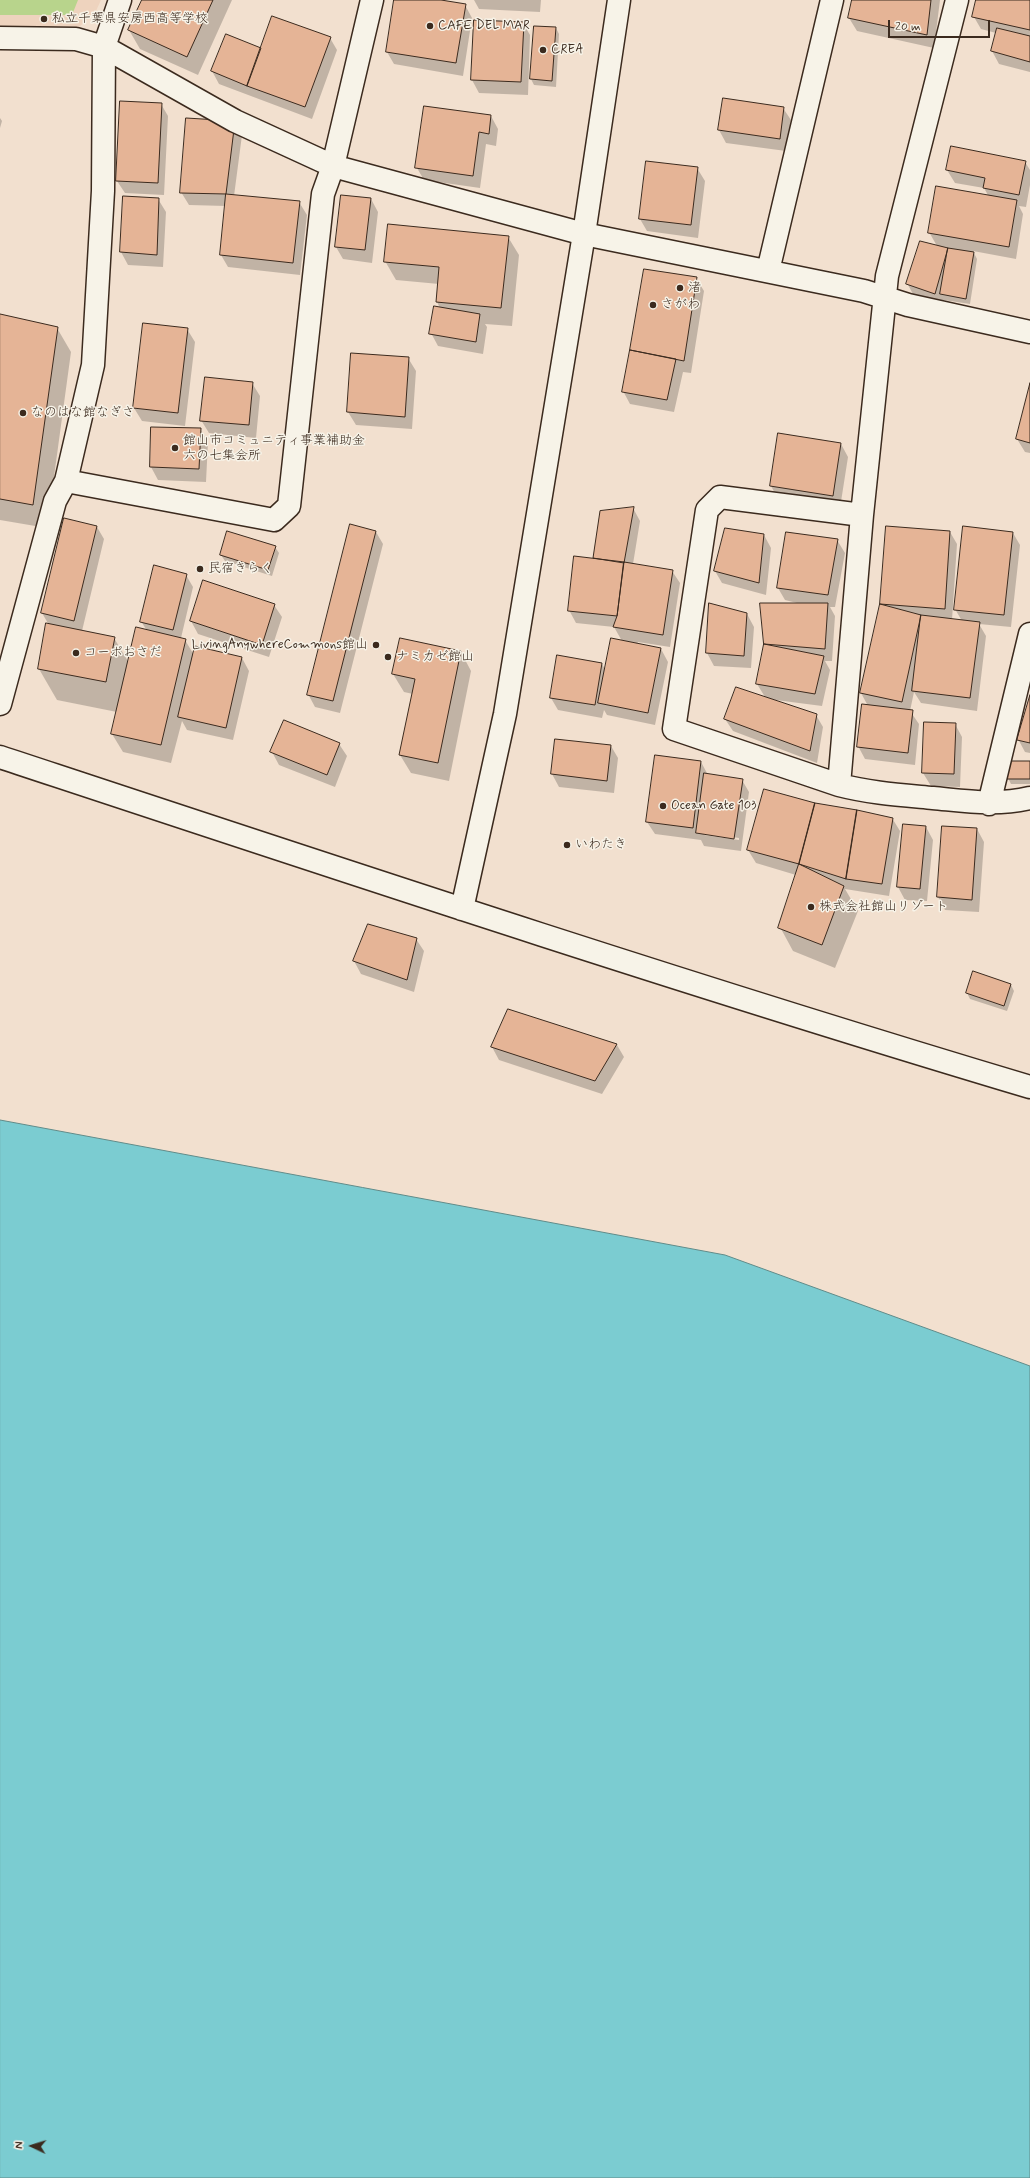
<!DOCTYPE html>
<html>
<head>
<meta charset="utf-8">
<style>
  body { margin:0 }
  #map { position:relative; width:1030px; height:2178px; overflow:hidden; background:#f2e0cf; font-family:Mynerve,sans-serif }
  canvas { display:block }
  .north { position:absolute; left:12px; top:2126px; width:40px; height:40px; -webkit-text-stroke:3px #f7f3e8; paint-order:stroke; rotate:274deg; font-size:11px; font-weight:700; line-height:16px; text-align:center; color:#3b2a1e }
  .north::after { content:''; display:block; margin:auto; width:14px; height:18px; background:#3b2a1e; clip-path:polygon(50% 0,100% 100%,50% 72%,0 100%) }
  .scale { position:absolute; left:888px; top:20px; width:102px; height:18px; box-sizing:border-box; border:2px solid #3b2a1e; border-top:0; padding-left:5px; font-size:12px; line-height:14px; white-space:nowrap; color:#3b2a1e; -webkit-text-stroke:3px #f7f3e8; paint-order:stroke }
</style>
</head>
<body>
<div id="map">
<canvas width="1030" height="2178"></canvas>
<div class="north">N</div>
<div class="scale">20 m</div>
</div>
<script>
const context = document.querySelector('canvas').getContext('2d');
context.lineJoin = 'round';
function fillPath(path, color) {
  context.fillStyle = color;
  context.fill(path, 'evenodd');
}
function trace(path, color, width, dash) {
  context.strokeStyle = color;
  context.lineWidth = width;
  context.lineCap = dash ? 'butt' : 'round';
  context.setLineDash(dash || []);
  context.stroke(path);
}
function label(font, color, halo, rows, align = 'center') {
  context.font = font + ' Mynerve,"Klee One",sans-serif';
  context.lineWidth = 3;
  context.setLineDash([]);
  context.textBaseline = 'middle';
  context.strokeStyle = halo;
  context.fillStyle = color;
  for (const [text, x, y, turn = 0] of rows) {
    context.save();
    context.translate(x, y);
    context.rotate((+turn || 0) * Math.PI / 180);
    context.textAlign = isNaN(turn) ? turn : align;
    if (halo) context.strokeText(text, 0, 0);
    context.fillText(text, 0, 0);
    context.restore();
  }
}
fillPath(new Path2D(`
  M0,0H101L96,11L78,28L0,26Z`), '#eed3be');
fillPath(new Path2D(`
  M0,0H78L72,15H0Z`), '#b8d48c');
const water = new Path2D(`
  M0,1120L725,1255L1030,1366V2178H0Z`);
fillPath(water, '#7bccd1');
trace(water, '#618b89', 1);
fillPath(new Path2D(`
  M143,0H232L198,75L140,49L129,30Z
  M395,0H435L465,5L472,18L463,76L394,64L387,52Z
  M474,0H541L540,12L479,9Z
  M853,0H940L934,48L857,31L849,18Z
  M977,0H1030V72L999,64L992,51L996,33L981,29L974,17Z
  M523,23L530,35L528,95L479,93L472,80Z
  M556,28L559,34L556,87L534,85L531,79Z
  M330,38L337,50L312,119L219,84L212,71L262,49Z
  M161,104L168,116L164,195L125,193L117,181Z
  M783,108L791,120L786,151L726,143L719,130Z
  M491,116L498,129L496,146L486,144L480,188L424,180L417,168Z
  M0,118L2,121L0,128Z
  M234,122L242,135L234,196L299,202L307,215L300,275L228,267L221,255L226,206L189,205L181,192Z
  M1025,162L1030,170V185L1026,207L1019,206L1023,214L1016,259L973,251L977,259L970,304L944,300L942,306L914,296L907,283L937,246L929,232L989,197L984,188L955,183L947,170Z
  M697,168L705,181L698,238L647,231L640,219Z
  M124,197L158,199L166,212L163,267L128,265L121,252Z
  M371,199L378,212L372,263L343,259L336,247Z
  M508,237L519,255L512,326L485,324L487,327L483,354L438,346L431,333L440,308L437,302L439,284L396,280L385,261Z
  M696,278L704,291L691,373L683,372L674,412L630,404L623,391Z
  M0,315L57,328L71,352L47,528L0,520Z
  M144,325L187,329L195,342L185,426L142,421L134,408Z
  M408,358L416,371L412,429L356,425L348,412Z
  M252,383L260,396L256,438L209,433L201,420Z
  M1030,387V453L1025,452L1017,439Z
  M200,429L208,442L206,482L158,480L151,467Z
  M841,444L848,457L840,508L778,499L771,486Z
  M633,508L640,521L633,564L672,571L680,583L670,647L638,642L637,644L661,649L668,662L655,725L607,715L604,710L602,718L558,710L551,698L602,664L606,671L622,641L614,627L576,623L569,610L593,559L601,512Z
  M97,527L104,539L82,631L114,638L129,663L147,631L141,621L186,575L193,587L181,638L185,640L194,655L242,658L249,671L233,740L187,730L182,721L171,763L123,752L112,734L117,712L57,700L39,669L49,625L42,613Z
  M887,527L950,532L957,544L952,620L962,621L955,609L1013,533L1020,545L1011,627L979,624L986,636L977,711L921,703L914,692L910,711L919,724L915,765L865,759L858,746L868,706L861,693L881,605Z
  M228,532L275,547L279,553L272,576L225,561L221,555Z
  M376,532L383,544L340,713L315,707L308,694Z
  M764,535L771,548L766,595L722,583L715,571Z
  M837,540L845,553L835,607H830L835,616L832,661H825L830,670L822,706L768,699L816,715L823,727L817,763L733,731L725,719L765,697L757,684L765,644L801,604L785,600L778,588Z
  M274,605L282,617L269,657L198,634L191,621Z
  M747,614L754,627L751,668L714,666L707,653Z
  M461,652L471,671L449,781L411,773L400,755L413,694L404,692L393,674Z
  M1030,698V753L1025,752L1018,739Z
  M955,724L962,737L960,787L931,786L923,773Z
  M556,740L611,746L618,758L614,793L559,787L552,774Z
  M339,744L347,756L335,787L279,765L272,752Z
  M701,762L708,775L742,780L749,792L741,851L704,846L701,840L655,834L647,822ZM704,833L739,838V840L704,835Z
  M1030,762V784H1011L1008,778Z
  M815,804L892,818L900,831L889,896L845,889L858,911L835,968L793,951L780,927L796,875L756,863L748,850Z
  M926,827L933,840L927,901L905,900L898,887Z
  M943,827L977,829L984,842L979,912L945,910L938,897Z
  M416,939L424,951L414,992L361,974L354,961Z
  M1011,985L1014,991L1007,1011L970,999L967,993Z
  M617,1045L624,1057L602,1094L499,1060L492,1047Z`), '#0003');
const building = new Path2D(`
  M142,0H213L187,57L128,30Z
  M394,0H441L466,4L456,63L386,52Z
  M852,0H931L927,35L848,18Z
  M976,0H1030V30L972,17Z
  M272,16L331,37L305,107L247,86Z
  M474,20L524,22L521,82L471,80Z
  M534,26L556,27L552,81L530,79Z
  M997,28L1030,36V62L991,51Z
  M226,34L261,48L247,86L211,71Z
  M723,98L784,107L780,139L718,130Z
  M120,101L162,103L158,183L116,181Z
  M424,106L491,115L489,134L479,132L473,176L415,168Z
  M186,118L235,121L226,194L180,193Z
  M951,146L1026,161L1019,195L983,188L985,178L946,170Z
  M646,161L698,167L691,225L639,219Z
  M936,186L1017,200L1009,247L928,233Z
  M226,194L300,201L293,263L220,255Z
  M341,195L371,198L365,250L335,247Z
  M123,196L159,198L157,255L120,252Z
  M388,224L509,236L501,308L436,302L439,267L384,262Z
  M920,241L948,248L935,294L906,284Z
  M948,248L974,252L966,299L940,294Z
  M644,269L697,277L684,361L630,350Z
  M434,306L480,314L476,342L429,334Z
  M0,314L58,327L33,505L0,499Z
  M143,323L188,328L178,413L133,408Z
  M630,350L676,359L667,400L622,392Z
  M351,353L409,357L405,417L347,412Z
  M205,377L253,382L249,425L200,421Z
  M1030,383V443L1016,439Z
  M151,427L201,428L199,469L150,467Z
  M778,433L841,443L833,496L770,486Z
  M634,507L624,563L593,558L600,511Z
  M64,518L97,526L74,621L41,613Z
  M350,524L376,531L333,701L307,695Z
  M886,526L950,531L945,609L880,604Z
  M963,526L1013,532L1004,615L954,610Z
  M725,528L764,534L759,583L714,571Z
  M227,531L276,546L268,570L220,555Z
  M786,532L838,539L828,595L777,588Z
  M574,556L624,562L617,616L568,611Z
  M624,562L673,570L663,635L613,627L617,616Z
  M154,565L187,574L173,630L140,622Z
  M203,580L275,604L262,645L190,621Z
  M709,603L747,613L744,656L706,653Z
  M760,603H828L825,649L764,644Z
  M880,604L921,615L902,702L860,693Z
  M921,615L980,622L970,698L912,691Z
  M46,623L115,637L106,682L38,669Z
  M136,627L186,639L161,745L111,734Z
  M400,638L461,651L438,763L399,755L415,679L392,674Z
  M611,638L661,648L648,713L598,703Z
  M764,644L824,656L815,694L756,684Z
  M195,646L242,657L226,728L178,717Z
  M557,655L602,663L595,705L550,698Z
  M736,687L817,714L810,751L724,719Z
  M1030,695V743L1017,740Z
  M862,704L913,710L908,753L857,747Z
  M284,720L340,743L327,775L270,752Z
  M924,722L956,723L954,774L922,773Z
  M555,739L611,745L607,781L551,774Z
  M655,755L701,761L693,828L646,822Z
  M1008,761H1030V779H1007Z
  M704,773L743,779L734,839L696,833Z
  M764,789L815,803L799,864L747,850Z
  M815,803L857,810L846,879L799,864Z
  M857,810L893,818L882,884L846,879Z
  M903,824L926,826L920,889L897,887Z
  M942,826L977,828L972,900L937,897Z
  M799,864L844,886L822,945L778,928Z
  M368,924L417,938L407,980L353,961Z
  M973,971L1011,984L1004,1006L966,993Z
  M508,1009L617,1044L595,1081L491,1047Z`);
fillPath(building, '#e5b496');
trace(building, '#3b2a1e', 1);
const street = new Path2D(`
  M957,0L887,276L862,515L839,785C870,793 901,795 933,798C966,801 997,806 1030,798
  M0,38L76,39L104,47L235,121L333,166L584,234L864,291L908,305L1030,332
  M768,271L832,0
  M66,481L274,520L289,506L323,194L333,166L372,0
  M0,704L55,501L66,481L93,365L103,191L104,47L120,0
  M839,785L674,729L707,510L720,497L862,515
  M989,804L1030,634`);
const secondary = new Path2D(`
  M0,757C342,870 685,984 1030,1087
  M462,909L505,714L584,234L619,0`);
trace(street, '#3b2a1e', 25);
trace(secondary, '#3b2a1e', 25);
trace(street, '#f7f3e8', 22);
trace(secondary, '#f7f3e8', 22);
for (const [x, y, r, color] of [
  [44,19,4,"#3b2a1e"],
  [430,26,4,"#3b2a1e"],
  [543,50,4,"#3b2a1e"],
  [680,288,4,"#3b2a1e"],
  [653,305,4,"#3b2a1e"],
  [23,413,4,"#3b2a1e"],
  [175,448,4,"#3b2a1e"],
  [200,569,4,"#3b2a1e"],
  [376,645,4,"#3b2a1e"],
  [76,653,4,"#3b2a1e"],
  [388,657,4,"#3b2a1e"],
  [663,806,4,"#3b2a1e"],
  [567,845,4,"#3b2a1e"],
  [811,907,4,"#3b2a1e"]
]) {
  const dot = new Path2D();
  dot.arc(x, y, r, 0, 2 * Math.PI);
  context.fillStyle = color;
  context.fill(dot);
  trace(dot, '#f7f3e8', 1.5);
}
label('13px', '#3b2a1e', '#f7f3e8', [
  ["私立千葉県安房西高等学校",52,19],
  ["CAFE DEL MAR",438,26],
  ["CREA",551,50],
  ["渚",688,288],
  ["さがわ",661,305],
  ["なのはな館なぎさ",31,413],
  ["館山市コミュニティ事業補助金",183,441],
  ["六の七集会所",183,456],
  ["民宿きらく",208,569],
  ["LivingAnywhereCommons館山",368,645,"right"],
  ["コーポおさだ",84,653],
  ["ナミカゼ館山",396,657],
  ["Ocean Gate 103",671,806],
  ["いわたき",575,845],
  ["株式会社館山リゾート",819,907]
], 'left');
</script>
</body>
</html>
